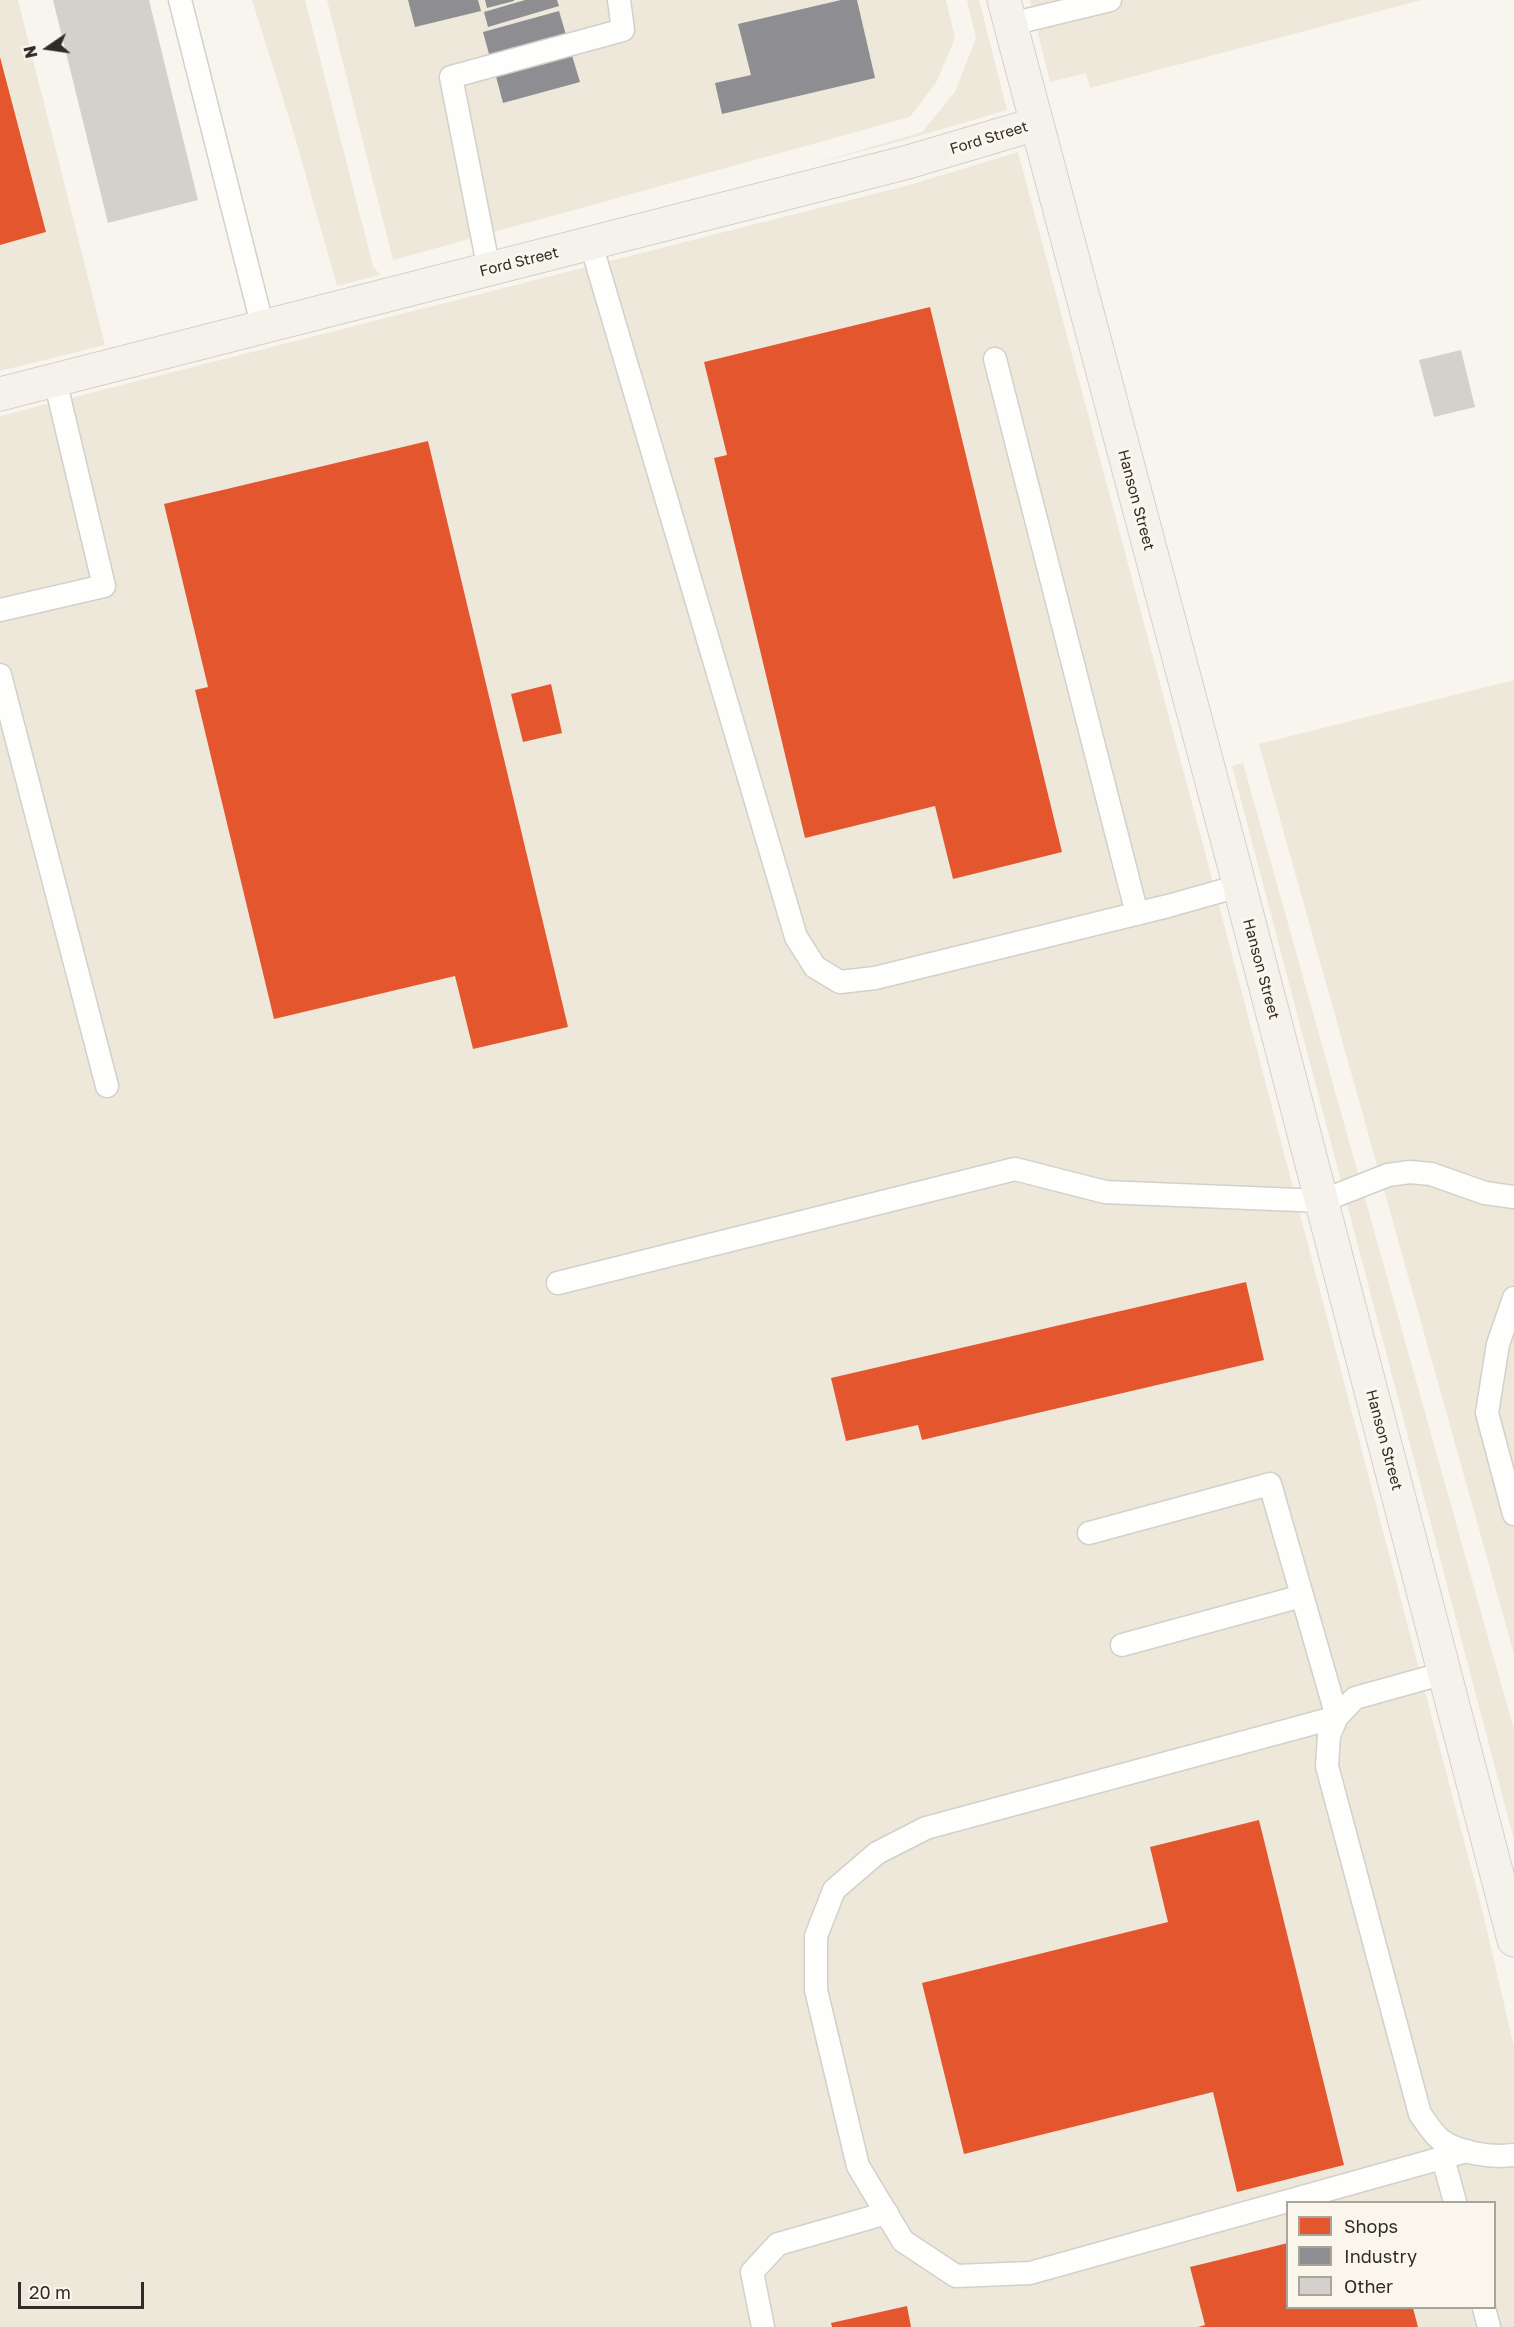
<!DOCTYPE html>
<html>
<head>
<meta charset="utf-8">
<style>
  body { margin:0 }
  #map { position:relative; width:1514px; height:2327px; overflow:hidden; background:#f8f5ee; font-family:"Golos Text",sans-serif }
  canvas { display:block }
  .legend { position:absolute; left:1286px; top:2201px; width:210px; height:108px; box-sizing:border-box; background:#fbf6eb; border:2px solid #a9a59d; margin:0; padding:8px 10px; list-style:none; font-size:18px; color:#2e2c28 }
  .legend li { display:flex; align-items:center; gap:12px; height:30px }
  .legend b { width:30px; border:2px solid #a9a59d }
  .north { position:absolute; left:18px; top:18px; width:60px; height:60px; -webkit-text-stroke:4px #fbf6eb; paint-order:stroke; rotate:257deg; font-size:16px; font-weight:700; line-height:24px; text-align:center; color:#2e2c28 }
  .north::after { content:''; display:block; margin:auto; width:21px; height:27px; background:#2e2c28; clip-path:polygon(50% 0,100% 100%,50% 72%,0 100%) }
  .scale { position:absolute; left:18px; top:2282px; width:126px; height:27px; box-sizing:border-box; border:3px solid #2e2c28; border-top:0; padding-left:8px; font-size:18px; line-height:21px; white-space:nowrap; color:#2e2c28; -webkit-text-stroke:4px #fbf6eb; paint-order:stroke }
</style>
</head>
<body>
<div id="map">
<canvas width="1514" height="2327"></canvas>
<ul class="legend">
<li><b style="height:16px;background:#e4572e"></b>Shops</li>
<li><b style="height:16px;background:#8d8d92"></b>Industry</li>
<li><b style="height:16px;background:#d4d1cc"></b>Other</li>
</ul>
<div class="north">N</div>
<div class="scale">20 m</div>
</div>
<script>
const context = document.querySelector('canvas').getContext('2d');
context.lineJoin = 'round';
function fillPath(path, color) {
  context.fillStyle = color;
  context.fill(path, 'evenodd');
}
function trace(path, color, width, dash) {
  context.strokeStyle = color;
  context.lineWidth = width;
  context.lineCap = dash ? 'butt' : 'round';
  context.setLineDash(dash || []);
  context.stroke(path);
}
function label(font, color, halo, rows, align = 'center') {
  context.font = font + ' "Golos Text",sans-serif';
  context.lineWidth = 6;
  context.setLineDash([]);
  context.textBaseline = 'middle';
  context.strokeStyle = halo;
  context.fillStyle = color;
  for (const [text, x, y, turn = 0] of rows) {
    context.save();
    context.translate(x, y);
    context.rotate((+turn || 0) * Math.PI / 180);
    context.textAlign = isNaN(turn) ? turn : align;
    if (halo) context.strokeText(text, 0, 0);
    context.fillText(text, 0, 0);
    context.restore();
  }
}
fillPath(new Path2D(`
  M0,0H18L105,345L0,371Z
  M252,0H305L373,266L380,275L337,286L295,137Z
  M327,0H946L955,38L937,81L910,117L393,260Z
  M967,0H979L1007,110L901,141L810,165L922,132L955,92L976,38Z
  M1030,0H1421L1090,88L1086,73L1050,82Z
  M1018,152L1209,867L1482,1909L1514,2047V2327H0V416L913,184ZM1288,2202H1494V2308H1288Z
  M1514,680V1654L1259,744Z
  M1243,763L1514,1730V1840L1232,766Z`), '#eee8db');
fillPath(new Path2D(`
  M0,57L46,232L0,245Z
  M930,307L1062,852L953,879L935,806L805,838L714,458L727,455L704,362Z
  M428,441L568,1027L473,1049L455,976L274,1019L195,690L208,687L164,504Z
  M551,684L562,733L523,742L511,694Z
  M1246,1282L1264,1360L922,1440L918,1425L846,1441L831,1378Z
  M1259,1820L1344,2165L1237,2192L1213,2092L964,2154L922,1983L1168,1922L1150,1847Z
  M1288,2243V2308H1413L1418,2327H1198L1205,2325L1190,2267Z
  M907,2306L911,2327H832L831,2323Z`), '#e4572e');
fillPath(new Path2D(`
  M408,0H478L481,11L415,27Z
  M485,0H514V1L487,8Z
  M525,0H557L559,6L488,27L484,12Z
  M841,0H857L875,78L722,114L715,83L751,75L738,24Z
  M559,11L569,45L492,65L483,32Z
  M570,49L580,82L503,103L494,69Z`), '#8d8d92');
fillPath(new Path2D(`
  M53,0H149L198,200L108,223Z
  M1461,350L1475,407L1434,417L1419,360Z`), '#d4d1cc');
const lane = new Path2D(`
  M180,0L263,328
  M1011,24L1110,0
  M591,244L796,937L815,967L840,982L875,978L1168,906L1239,886
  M489,270L451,77L623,30L619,0
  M995,359L1137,914
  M0,610L104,586L55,380
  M0,675L107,1086
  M558,1283L1015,1169L1105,1192L1322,1201L1388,1175L1410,1172L1431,1174L1485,1193L1514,1197
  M1514,1298L1498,1344L1487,1413L1514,1514
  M1089,1533L1270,1484L1337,1717L926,1828L877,1853L834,1890L816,1936V1990L858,2166L903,2241L956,2276L1030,2273L1467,2151
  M1122,1645L1302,1596
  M1445,1673L1355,1698L1337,1717L1329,1735L1327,1766L1420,2114C1426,2122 1433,2134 1441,2140C1458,2153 1493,2158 1514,2155
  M1443,2158L1455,2202
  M1484,2308L1489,2327
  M763,2327L752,2272L778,2244L887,2213`);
const secondary = new Path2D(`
  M1004,0L1233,861L1514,1940
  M0,394L908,162L1036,124`);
trace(lane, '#d3d0cb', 25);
trace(secondary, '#d3d0cb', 35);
trace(lane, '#fefefc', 22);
trace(secondary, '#f5f2ec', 33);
label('15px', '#2e2c28', '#fbf6eb', [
  ["Ford Street",989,138,-17],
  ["Ford Street",519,262,-14],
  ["Hanson Street",1136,500,75],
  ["Hanson Street",1261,969,75],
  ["Hanson Street",1384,1440,75]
]);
</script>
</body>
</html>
